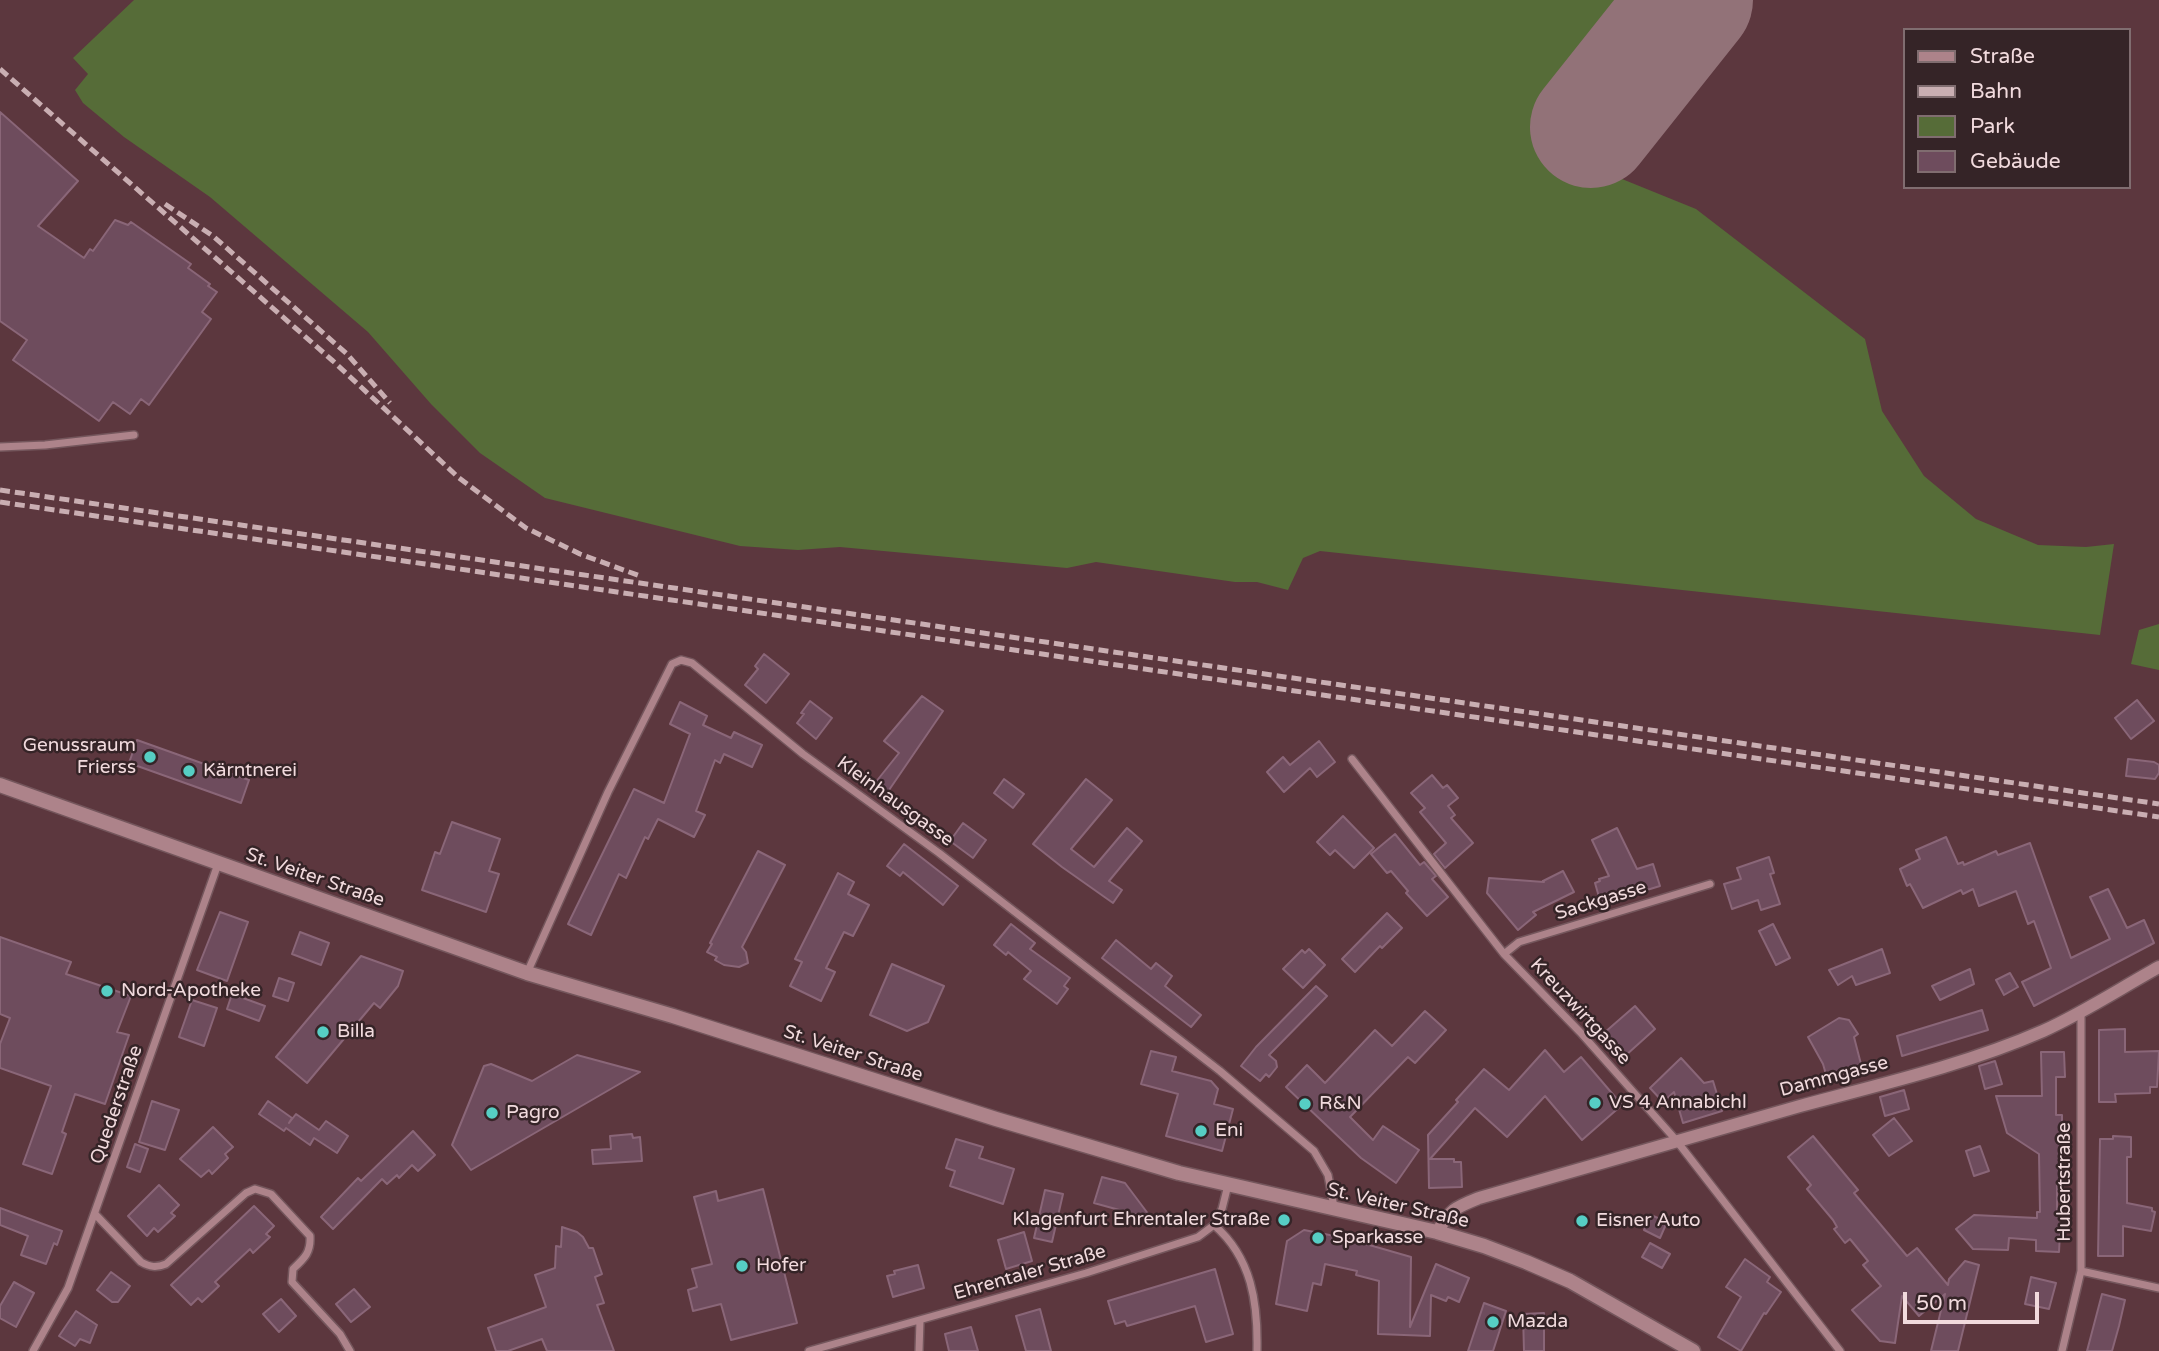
<!DOCTYPE html>
<html>
<head>
<meta charset="utf-8">
<style>
  body { margin:0 }
  #map { position:relative; width:2159px; height:1351px; overflow:hidden; background:#5c373e; font-family:"Varela Round",sans-serif }
  canvas { display:block }
  .legend { position:absolute; left:1903px; top:28px; width:228px; height:161px; box-sizing:border-box; background:#352427; border:2px solid #806d70; margin:0; padding:9px 12px; list-style:none; font-size:21px; color:#f1dadd }
  .legend li { display:flex; align-items:center; gap:14px; height:35px }
  .legend b { width:35px; border:2px solid #806d70 }
  .scale { position:absolute; left:1903px; top:1292px; width:136px; height:32px; box-sizing:border-box; border:4px solid #f1dadd; border-top:0; padding-left:9px; font-size:21px; line-height:24px; white-space:nowrap; color:#f1dadd; -webkit-text-stroke:5px #352427; paint-order:stroke }
</style>
</head>
<body>
<div id="map">
<canvas width="2159" height="1351"></canvas>
<ul class="legend">
<li><b style="height:9px;background:#ad838a"></b>Straße</li>
<li><b style="height:9px;background:#c9aeb2"></b>Bahn</li>
<li><b style="height:19px;background:#566c38"></b>Park</li>
<li><b style="height:19px;background:#6e4c5d"></b>Gebäude</li>
</ul>
<div class="scale">50 m</div>
</div>
<script>
const context = document.querySelector('canvas').getContext('2d');
context.lineJoin = 'round';
function fillPath(path, color) {
  context.fillStyle = color;
  context.fill(path, 'evenodd');
}
function trace(path, color, width, dash) {
  context.strokeStyle = color;
  context.lineWidth = width;
  context.lineCap = dash ? 'butt' : 'round';
  context.setLineDash(dash || []);
  context.stroke(path);
}
function label(font, color, halo, rows, align = 'center') {
  context.font = font + ' "Varela Round",sans-serif';
  context.lineWidth = 5;
  context.setLineDash([]);
  context.textBaseline = 'middle';
  context.strokeStyle = halo;
  context.fillStyle = color;
  for (const [text, x, y, turn = 0] of rows) {
    context.save();
    context.translate(x, y);
    context.rotate((+turn || 0) * Math.PI / 180);
    context.textAlign = isNaN(turn) ? turn : align;
    if (halo) context.strokeText(text, 0, 0);
    context.fillText(text, 0, 0);
    context.restore();
  }
}
fillPath(new Path2D(`
  M134,0H1627L1537,115L1622,179L1696,209L1865,339L1882,411L1924,476L1976,519L2038,545L2086,547L2114,544L2100,635L1320,551L1303,558L1288,590L1257,582H1235L1096,562L1067,568L840,547L798,550L740,546L545,498L480,453L431,404L368,332L210,197L124,137L83,103L75,90L88,74L73,58Z
  M2159,624V670L2131,664L2139,630Z`), '#566c38');
trace(new Path2D(`
  M1591,127L1692,0`), '#927278', 122);
const building = new Path2D(`
  M0,112L78,181L38,226L84,258L90,249L93,251L115,220L128,225L131,222L191,264L188,268L210,284L208,286L217,292L202,312L211,319L149,405L141,399L130,414L113,402L99,421L13,360L27,340L0,321Z
  M764,654L789,674L766,703L745,685L758,669L755,666Z
  M922,696L943,711L887,793L875,783L899,753L884,741Z
  M2137,700L2154,721L2131,739L2115,718Z
  M810,701L832,718L816,739L797,723L804,714L801,713Z
  M680,702L707,716L703,725L731,738L734,732L762,745L752,767L724,754L720,763L715,760L696,811L705,815L694,837L658,819L648,839L645,837L626,878L619,874L591,935L568,924L634,789L664,803L690,734L670,724Z
  M137,740L249,780L241,803L129,763Z
  M1319,741L1335,762L1317,777L1310,768L1284,792L1267,772L1283,757L1290,765Z
  M2128,759L2154,762L2159,765V773L2155,779L2126,776Z
  M1432,775L1443,788L1447,785L1458,798L1448,806L1455,815L1451,818L1473,843L1445,868L1434,854L1446,843L1420,812L1425,808L1411,793Z
  M1004,779L1024,794L1013,808L994,793Z
  M1086,779L1112,800L1071,849L1094,867L1127,828L1142,841L1109,881L1122,890L1113,903L1062,867L1033,844Z
  M1343,816L1374,848L1354,868L1335,850L1330,855L1317,842Z
  M452,822L500,839L489,871L499,874L486,912L422,890L435,852L440,854Z
  M963,823L986,840L973,858L950,841Z
  M1617,828L1637,869L1653,864L1660,886L1601,904L1595,883L1600,881L1599,879L1609,876L1592,840Z
  M1395,834L1420,865L1424,862L1436,876L1432,879L1448,897L1427,916L1406,893L1408,891L1391,871L1387,873L1371,854Z
  M1946,837L1958,864L1963,862L1964,865L1996,851L1998,855L2030,843L2071,958L2110,939L2090,897L2108,889L2127,928L2144,920L2154,943L2034,1006L2022,982L2051,968L2034,921L2028,924L2016,891L1979,906L1973,889L1963,894L1961,890L1923,908L1910,884L1907,886L1900,869L1920,859L1916,850Z
  M904,844L958,886L943,905L903,872L900,876L887,866Z
  M758,851L785,865L742,947L746,952L748,963L739,967L724,965L715,960L717,957L707,952L712,944L710,943Z
  M1769,857L1774,873L1770,874L1780,904L1761,910L1758,900L1732,909L1724,884L1741,879L1737,868Z
  M1563,871L1574,892L1533,912L1536,915L1518,930L1487,893L1489,878L1544,882L1543,881Z
  M838,873L854,882L848,894L869,905L853,936L844,932L826,968L835,972L821,1001L790,986L802,962L795,959Z
  M220,912L248,922L227,981L197,970Z
  M1387,913L1402,928L1382,948L1380,946L1355,972L1342,959Z
  M1011,924L1035,943L1030,949L1070,978L1064,986L1068,989L1057,1004L1024,979L1031,971L1008,952L1006,955L994,945Z
  M1773,924L1790,958L1776,965L1759,931Z
  M300,932L329,943L321,965L292,954Z
  M0,937L71,962L66,974L131,996L117,1032L129,1035L105,1104L75,1094L62,1132L66,1134L52,1174L23,1164L51,1086L0,1068V1044L10,1018L0,1014Z
  M1116,940L1151,969L1156,963L1172,976L1165,986L1201,1015L1191,1027L1102,958Z
  M1309,949L1325,965L1303,988L1283,969L1302,950L1305,953Z
  M1882,949L1890,973L1856,985L1852,976L1838,985L1829,970Z
  M361,956L403,971L398,986L380,1008L374,1003L307,1083L276,1057Z
  M892,964L944,986L928,1022L907,1031L870,1015Z
  M1970,969L1974,984L1940,1000L1932,986Z
  M2010,973L2018,987L2004,995L1996,980Z
  M279,978L294,983L288,1001L273,996Z
  M1316,986L1327,996L1269,1055L1276,1061L1277,1067L1269,1077L1266,1074L1260,1081L1241,1066L1256,1047Z
  M232,994L265,1006L259,1021L227,1009Z
  M192,1000L217,1008L204,1046L179,1037Z
  M1635,1006L1655,1029L1625,1056L1604,1033Z
  M1982,1010L1988,1030L1902,1056L1897,1036Z
  M1425,1011L1446,1030L1415,1063L1408,1057L1350,1117L1373,1140L1383,1126L1419,1150L1396,1183L1361,1158L1286,1087L1307,1065L1325,1083L1375,1030L1392,1046Z
  M1839,1018L1849,1020L1858,1034L1854,1037L1862,1068L1827,1078L1823,1064L1808,1037Z
  M2125,1029V1052L2159,1051L2157,1087H2150V1093L2115,1094L2116,1102H2099V1030Z
  M1545,1050L1564,1072L1581,1057L1622,1105L1582,1140L1545,1096L1507,1137L1475,1108L1430,1159H1454V1162H1461L1462,1187L1429,1188L1428,1135L1458,1102L1456,1100L1484,1069L1509,1090Z
  M1151,1051L1176,1057L1172,1071L1211,1081L1218,1089L1214,1104L1233,1109L1222,1151L1166,1136L1178,1094L1141,1084Z
  M2041,1052H2064L2065,1077H2056V1115H2062V1183H2057V1212H2061L2059,1252L2036,1251V1240L2009,1238L2008,1250L1973,1249L1956,1229L1974,1215L2037,1218V1212H2040L2039,1154L2007,1133L1996,1096H2042Z
  M577,1055L640,1072L471,1170L452,1145L484,1066L491,1064L532,1081Z
  M1681,1058L1704,1083L1713,1081L1722,1111L1683,1123L1674,1092L1663,1102L1650,1088Z
  M1995,1061L2002,1084L1985,1089L1979,1066Z
  M1904,1090L1909,1109L1885,1116L1880,1097Z
  M152,1101L179,1110L165,1150L139,1142Z
  M268,1101L292,1118L289,1123L296,1114L319,1130L326,1121L348,1136L337,1153L314,1138L310,1145L286,1128L284,1131L259,1114Z
  M1894,1118L1912,1141L1889,1156L1873,1135Z
  M213,1127L233,1147L225,1154L228,1158L212,1174L209,1170L201,1177L180,1159Z
  M413,1131L435,1155L418,1171L412,1165L399,1178L397,1175L387,1184L382,1179L333,1229L321,1217L358,1178L361,1181Z
  M632,1134L633,1138L640,1137L642,1161L593,1164L592,1150L611,1149L610,1136Z
  M1813,1136L1858,1190L1854,1193L1907,1256L1917,1248L1948,1285L1949,1279L1965,1261L1979,1265L1958,1351H1931L1945,1294L1919,1316L1902,1296L1895,1343L1880,1341L1852,1310L1881,1286L1863,1265L1868,1261L1850,1239L1845,1243L1834,1229L1837,1227L1833,1220L1807,1189L1811,1185L1788,1157Z
  M2113,1136L2131,1137V1157H2127V1203L2152,1208V1211L2155,1212L2151,1231L2123,1226V1256H2098L2100,1139H2113Z
  M956,1139L983,1147L979,1158L1014,1169L1003,1204L950,1186L955,1171L946,1168Z
  M135,1144L148,1149L140,1172L127,1167Z
  M1980,1146L1989,1171L1974,1176L1966,1151Z
  M1102,1177L1125,1183L1152,1219L1094,1203Z
  M159,1185L179,1205L171,1213L175,1216L158,1232L154,1228L147,1236L128,1216Z
  M763,1189L797,1323L731,1340L721,1304L693,1311L688,1290L697,1287L692,1269L712,1264L694,1197L716,1191L718,1201Z
  M1045,1190L1063,1194L1052,1242L1034,1238Z
  M254,1206L274,1226L266,1234L270,1237L253,1253L250,1249L215,1282L219,1286L202,1302L198,1298L191,1305L171,1285Z
  M0,1208L62,1231L57,1245L54,1243L46,1264L21,1255L28,1236L0,1225Z
  M1651,1215L1667,1222L1660,1238L1644,1230Z
  M562,1227L577,1232L583,1237L589,1248H593L602,1274L595,1277L604,1303L597,1305L614,1351H547L542,1339L508,1351H496L488,1328L546,1307L535,1275L555,1268L556,1246L561,1247Z
  M1304,1230L1345,1238L1411,1257L1410,1327L1436,1264L1469,1278L1459,1302L1448,1297L1446,1301L1431,1295L1430,1336L1378,1334L1379,1281L1356,1275L1357,1271L1325,1264L1321,1285L1313,1283L1307,1311L1276,1304L1287,1241Z
  M1024,1232L1032,1261L1006,1269L998,1240Z
  M1650,1243L1670,1254L1662,1268L1642,1257Z
  M1745,1259L1770,1277L1767,1282L1781,1292L1766,1314L1764,1313L1741,1351L1718,1337L1741,1297L1726,1287Z
  M918,1265L924,1288L893,1297L887,1276L895,1274L894,1271Z
  M1215,1269L1233,1334L1206,1342L1195,1306L1127,1326L1125,1321L1115,1324L1108,1301Z
  M111,1272L130,1286L118,1302H112L97,1290Z
  M2031,1277L2056,1283L2049,1309L2025,1304Z
  M14,1282L34,1293L16,1327L0,1318V1306Z
  M354,1289L370,1307L351,1322L336,1304Z
  M2102,1294L2125,1300L2119,1326L2112,1351H2087Z
  M281,1299L296,1316L279,1332L263,1314Z
  M1484,1303L1506,1311L1493,1351H1468Z
  M1040,1309L1051,1351H1026L1016,1316Z
  M76,1311L97,1325L90,1343L80,1339L75,1346L59,1336Z
  M1544,1313V1351H1524L1523,1314Z
  M971,1327L978,1351H949L945,1334Z`);
fillPath(building, '#6e4c5d');
trace(building, '#8a6678', 2);
const minor = new Path2D(`
  M0,447L45,445L134,435
  M1352,759L1504,954L1580,1032L1676,1140L1840,1351
  M1504,954L1519,942L1710,884
  M527,973L608,792L672,664L681,660L692,663L803,754L939,853L1220,1071L1314,1151L1328,1175L1334,1207
  M95,1214L141,1262C150,1267 156,1268 166,1264L246,1193L255,1189L271,1194L310,1236C311,1252 305,1258 293,1269L292,1282L340,1334L350,1351
  M1214,1225C1252,1258 1258,1303 1257,1351
  M2081,1271L2159,1288
  M33,1351L68,1288L218,864
  M809,1351L1086,1273L1198,1237L1214,1225L1222,1209L1228,1185
  M919,1351L920,1321
  M2062,1351L2081,1271V1011`);
const tertiary = new Path2D(`
  M1437,1232C1451,1209 1454,1208 1479,1198C1586,1167 1693,1136 1800,1106C1882,1084 1965,1065 2043,1031C2083,1013 2121,988 2159,967`);
const secondary = new Path2D(`
  M0,785L527,973L673,1016L996,1119L1179,1173L1437,1232L1484,1246L1526,1262L1570,1281L1693,1351`);
trace(minor, '#74565c', 10);
trace(tertiary, '#74565c', 15);
trace(secondary, '#74565c', 17);
trace(minor, '#ad838a', 7);
trace(tertiary, '#ad838a', 12);
trace(secondary, '#ad838a', 14);
trace(new Path2D(`
  M0,69L333,361L459,478L526,528L580,554L640,576
  M165,204L213,236L347,354L390,403
  M0,490L2159,804
  M0,502L2159,817`), '#c9aeb2', 5, [10, 5]);
for (const [x, y, r, color] of [
  [150,757,7,"#56cec4"],
  [189,771,7,"#56cec4"],
  [107,991,7,"#56cec4"],
  [323,1032,7,"#56cec4"],
  [1595,1103,7,"#56cec4"],
  [1305,1104,7,"#56cec4"],
  [492,1113,7,"#56cec4"],
  [1201,1131,7,"#56cec4"],
  [1284,1220,7,"#56cec4"],
  [1582,1221,7,"#56cec4"],
  [1318,1238,7,"#56cec4"],
  [742,1266,7,"#56cec4"],
  [1493,1322,7,"#56cec4"]
]) {
  const dot = new Path2D();
  dot.arc(x, y, r, 0, 2 * Math.PI);
  context.fillStyle = color;
  context.fill(dot);
  trace(dot, '#352427', 2.5);
}
label('19px', '#f1dadd', '#352427', [
  ["Genussraum",136,746,"right"],
  ["Frierss",136,768,"right"],
  ["Kärntnerei",203,771],
  ["Nord-Apotheke",121,991],
  ["Billa",337,1032],
  ["VS 4 Annabichl",1609,1103],
  ["R&N",1319,1104],
  ["Pagro",506,1113],
  ["Eni",1215,1131],
  ["Klagenfurt Ehrentaler Straße",1270,1220,"right"],
  ["Eisner Auto",1596,1221],
  ["Sparkasse",1332,1238],
  ["Hofer",756,1266],
  ["Mazda",1507,1322]
], 'left');
label('19px', '#f1dadd', '#352427', [
  ["Kleinhausgasse",895,802,36],
  ["St. Veiter Straße",315,878,19],
  ["Sackgasse",1601,901,-17],
  ["Kreuzwirtgasse",1580,1012,47],
  ["St. Veiter Straße",853,1054,18],
  ["Dammgasse",1834,1077,-15],
  ["Quederstraße",117,1105,-71],
  ["Hubertstraße",2065,1182,-90],
  ["St. Veiter Straße",1398,1206,13],
  ["Ehrentaler Straße",1030,1273,-16]
]);
</script>
</body>
</html>
